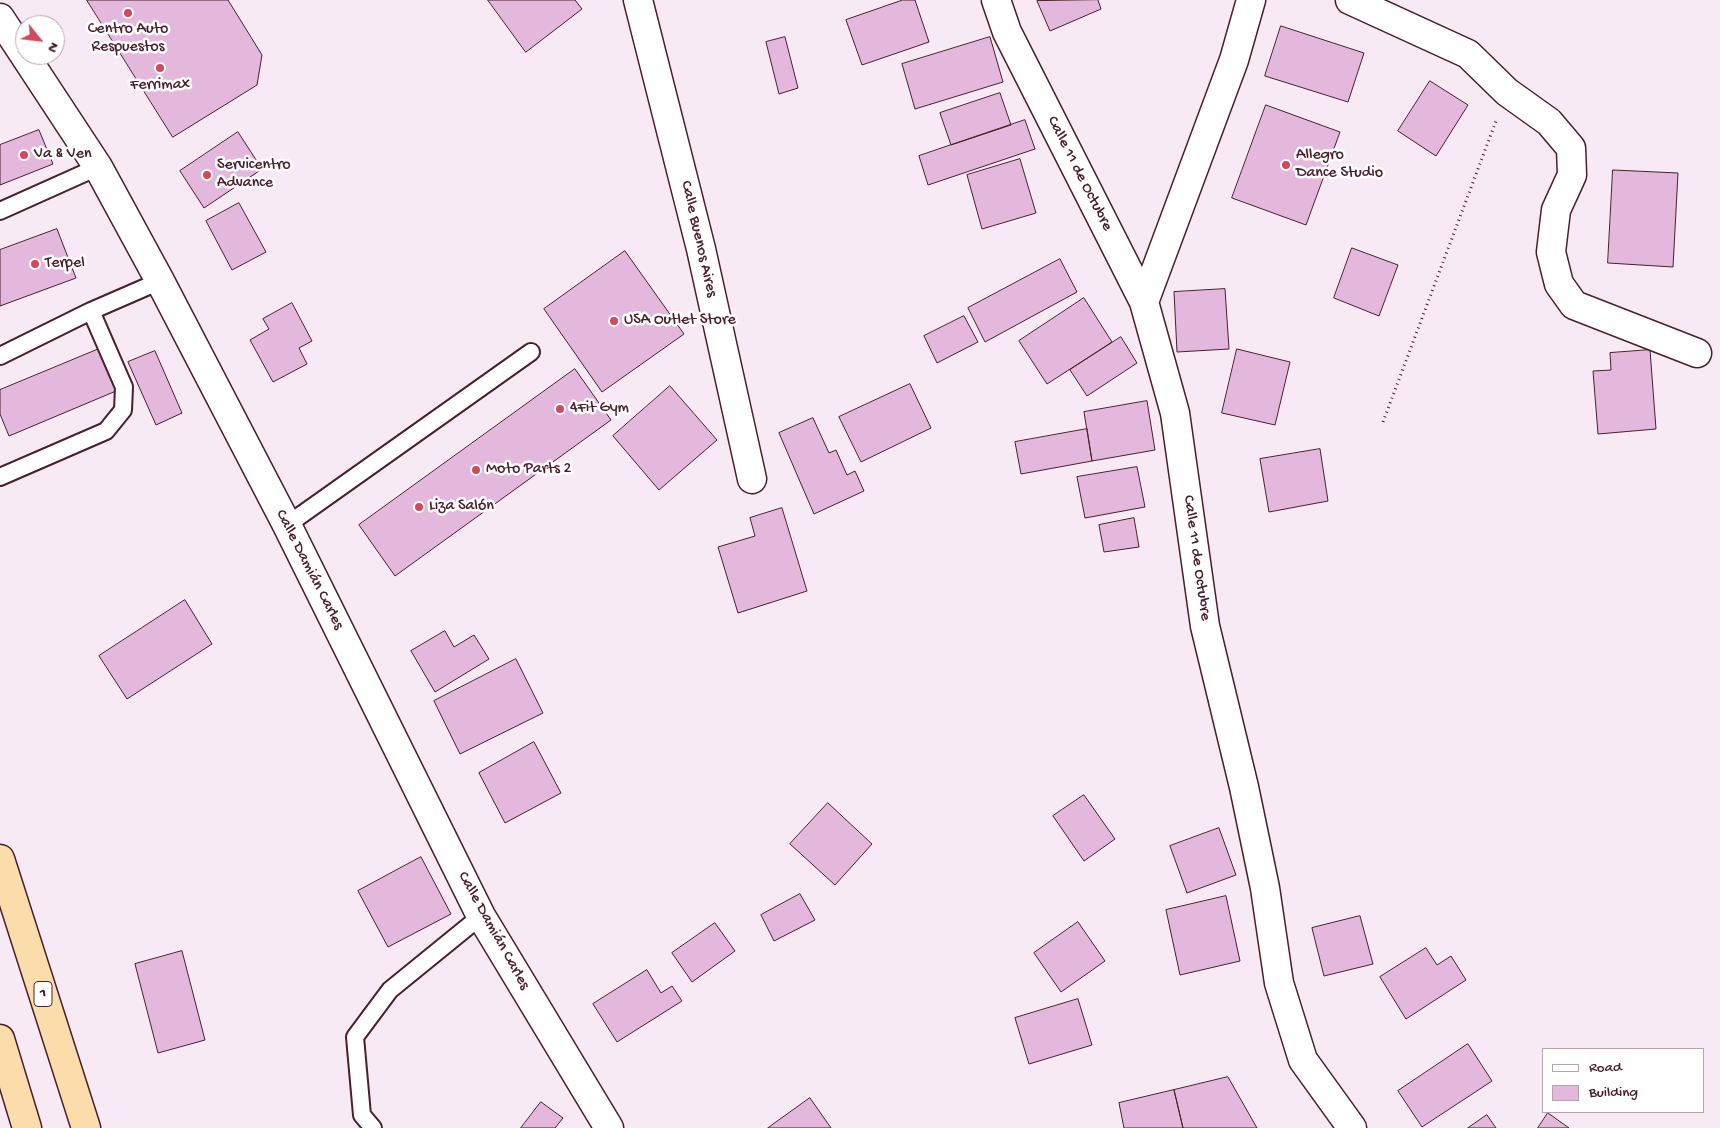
<!DOCTYPE html>
<html>
<head>
<meta charset="utf-8">
<style>
  body { margin:0 }
  #map { position:relative; width:1720px; height:1128px; overflow:hidden; background:#f7eaf5; font-family:"Gochi Hand",sans-serif }
  canvas { display:block }
  .legend { position:absolute; left:1542px; top:1048px; width:162px; height:65px; box-sizing:border-box; background:#fff; border:1px solid #b7a5aa; margin:0; padding:6px 9px; list-style:none; font-size:15px; color:#4a1f2b }
  .legend li { display:flex; align-items:center; gap:10px; height:25px }
  .legend b { width:25px; border:1px solid #b7a5aa }
  .north { position:absolute; left:15px; top:15px; width:50px; height:50px; box-sizing:border-box; background:#fff; border:1px solid #b7a5aa; border-radius:50%; rotate:119deg; font-size:14px; font-weight:700; line-height:20px; text-align:center; color:#4a1f2b }
  .north::after { content:''; display:block; margin:auto; width:18px; height:22px; background:#d1495b; clip-path:polygon(50% 0,100% 100%,50% 72%,0 100%) }
</style>
</head>
<body>
<div id="map">
<canvas width="1720" height="1128"></canvas>
<ul class="legend">
<li><b style="height:6px;background:#fff"></b>Road</li>
<li><b style="height:14px;background:#e4b8dd"></b>Building</li>
</ul>
<div class="north">N</div>
</div>
<script>
const context = document.querySelector('canvas').getContext('2d');
context.lineJoin = 'round';
function fillPath(path, color) {
  context.fillStyle = color;
  context.fill(path, 'evenodd');
}
function trace(path, color, width, dash) {
  context.strokeStyle = color;
  context.lineWidth = width;
  context.lineCap = dash ? 'butt' : 'round';
  context.setLineDash(dash || []);
  context.stroke(path);
}
function label(font, color, halo, rows, align = 'center') {
  context.font = font + ' "Gochi Hand",sans-serif';
  context.lineWidth = 5;
  context.setLineDash([]);
  context.textBaseline = 'middle';
  context.strokeStyle = halo;
  context.fillStyle = color;
  for (const [text, x, y, turn = 0] of rows) {
    context.save();
    context.translate(x, y);
    context.rotate((+turn || 0) * Math.PI / 180);
    context.textAlign = isNaN(turn) ? turn : align;
    if (halo) context.strokeText(text, 0, 0);
    context.fillText(text, 0, 0);
    context.restore();
  }
}
const building = new Path2D(`
  M87,0H228L262,55L257,85L173,137Z
  M488,0H575L582,9L526,52Z
  M903,0H915L929,42L862,65L846,20Z
  M1098,0L1101,9L1050,31L1037,1Z
  M1281,26L1364,53L1348,102L1265,76Z
  M785,37L798,88L779,94L766,42Z
  M990,37L1003,82L915,109L902,64Z
  M1430,81L1468,105L1436,156L1398,131Z
  M1000,93L1011,125L951,145L940,113Z
  M1266,105L1340,132L1306,225L1232,198Z
  M1025,120L1035,149L928,185L919,156Z
  M39,130L53,164L0,185V145Z
  M238,132L262,169L204,208L180,171Z
  M1020,159L1036,213L982,229L967,175Z
  M1613,170L1678,173L1673,267L1608,263Z
  M239,203L266,252L232,270L206,221Z
  M57,229L76,278L0,306V250Z
  M1352,248L1398,265L1379,316L1334,298Z
  M625,251L684,334L602,392L544,309Z
  M1060,259L1077,292L985,342L968,308Z
  M1225,289L1229,349L1177,352L1174,292Z
  M1084,298L1112,342L1047,384L1019,341Z
  M292,303L312,341L299,348L307,364L273,382L250,340L269,329L263,319Z
  M964,316L978,342L937,363L924,336Z
  M1121,337L1137,363L1087,396L1070,370Z
  M99,349L116,391L9,436L0,414V390Z
  M1237,349L1290,362L1275,425L1222,413Z
  M1650,350L1656,429L1598,434L1593,371L1611,370L1610,353Z
  M155,351L182,413L156,425L128,362Z
  M575,369L611,420L395,576L359,525Z
  M910,384L931,428L861,462L839,417Z
  M670,386L717,440L659,490L613,436Z
  M1147,401L1155,450L1092,461L1084,412Z
  M813,418L829,453L836,450L847,475L855,471L864,491L814,514L779,433Z
  M1087,429L1092,461L1021,474L1015,442Z
  M1320,449L1328,501L1269,512L1260,459Z
  M1137,467L1145,507L1085,518L1077,477Z
  M782,508L807,591L738,613L718,547L755,536L750,518Z
  M1134,518L1139,547L1104,552L1099,525Z
  M185,600L212,644L127,699L99,656Z
  M445,631L454,647L474,635L489,659L435,692L411,651Z
  M516,659L543,713L460,754L434,701Z
  M534,742L561,793L505,823L479,773Z
  M1084,795L1115,839L1084,861L1053,816Z
  M828,803L872,844L835,885L790,844Z
  M1219,828L1236,875L1187,893L1170,846Z
  M421,857L451,914L388,947L358,891Z
  M800,894L815,920L774,941L761,915Z
  M1226,896L1240,961L1180,975L1166,910Z
  M1360,916L1373,964L1324,976L1312,928Z
  M1078,922L1105,961L1061,992L1034,953Z
  M715,923L735,951L692,982L672,953Z
  M1426,948L1437,965L1451,956L1466,980L1406,1019L1380,977Z
  M182,951L205,1040L158,1053L135,964Z
  M647,970L661,993L672,986L682,1001L617,1042L593,1004Z
  M1078,999L1092,1045L1029,1064L1015,1018Z
  M1468,1044L1492,1081L1422,1127L1398,1091Z
  M1228,1077L1257,1128H1183L1174,1090Z
  M1174,1090L1183,1128H1124L1119,1103Z
  M810,1098L831,1128H768Z
  M541,1102L563,1118L555,1128H521Z
  M1548,1113L1569,1128H1538Z
  M1487,1115L1496,1128H1468Z`);
fillPath(building, '#e4b8dd');
trace(building, '#4a1f2b', 1);
const lane = new Path2D(`
  M0,211L98,167
  M0,356L91,311L160,281
  M0,477L106,431L123,410L124,387L91,311
  M287,525L531,352
  M373,1128L362,1115L355,1037L390,990L481,916`);
const street = new Path2D(`
  M638,0L701,249L752,479
  M996,0L1007,32L1144,302L1175,413L1205,626L1244,787L1265,888L1279,983L1303,1060L1352,1128
  M1350,0L1468,54L1507,92L1549,122L1571,148L1572,175L1556,210L1551,252L1559,284L1574,305L1697,353
  M1144,302L1234,60L1251,0`);
const secondary = new Path2D(`
  M0,18L98,167L160,281L287,525L481,916L609,1128`);
const highway = new Path2D(`
  M0,859L86,1128
  M0,1039L27,1128`);
trace(lane, '#4a1f2b', 20);
trace(street, '#4a1f2b', 31);
trace(secondary, '#4a1f2b', 31);
trace(highway, '#4a1f2b', 31);
trace(new Path2D(`
  M1383,422L1496,121`), '#4a1f2b', 3, [1, 4]);
trace(lane, '#fff', 16);
trace(street, '#fff', 28);
trace(secondary, '#fff', 28);
trace(highway, '#fbddab', 28);
for (const [x, y, r, color] of [
  [128,13,5,"#d1495b"],
  [160,68,5,"#d1495b"],
  [24,155,5,"#d1495b"],
  [1286,165,5,"#d1495b"],
  [207,175,5,"#d1495b"],
  [35,264,5,"#d1495b"],
  [614,321,5,"#d1495b"],
  [560,409,5,"#d1495b"],
  [476,470,5,"#d1495b"],
  [419,507,5,"#d1495b"]
]) {
  const dot = new Path2D();
  dot.arc(x, y, r, 0, 2 * Math.PI);
  context.fillStyle = color;
  context.fill(dot);
  trace(dot, '#fff', 2);
}
for (const [x, y, w] of [
  [43,994,18]
]) {
  const box = new Path2D();
  box.roundRect(x - w / 2, y - 12.5, w, 25, 4);
  context.fillStyle = '#fff';
  context.fill(box);
  trace(box, '#4a1f2b', 1);
}
label('bold 15px', '#4a1f2b', null, [
  ["1",43,994]
]);
label('16px', '#4a1f2b', '#fff', [
  ["Centro Auto",128,30,"center"],
  ["Respuestos",128,48,"center"],
  ["Ferrimax",160,86,"center"],
  ["Va & Ven",34,155],
  ["Allegro",1296,156],
  ["Dance Studio",1296,174],
  ["Servicentro",217,166],
  ["Advance",217,184],
  ["Terpel",45,264],
  ["USA Outlet Store",624,321],
  ["4Fit Gym",570,409],
  ["Moto Parts 2",486,470],
  ["Liza Salón",429,507]
], 'left');
label('16px', '#4a1f2b', '#fff', [
  ["Calle 11 de Octubre",1079,174,63],
  ["Calle Buenos Aires",698,239,77],
  ["Calle 11 de Octubre",1196,558,82],
  ["Calle Damián Carles",309,570,63],
  ["Calle Damián Carles",493,931,61]
]);
</script>
</body>
</html>
